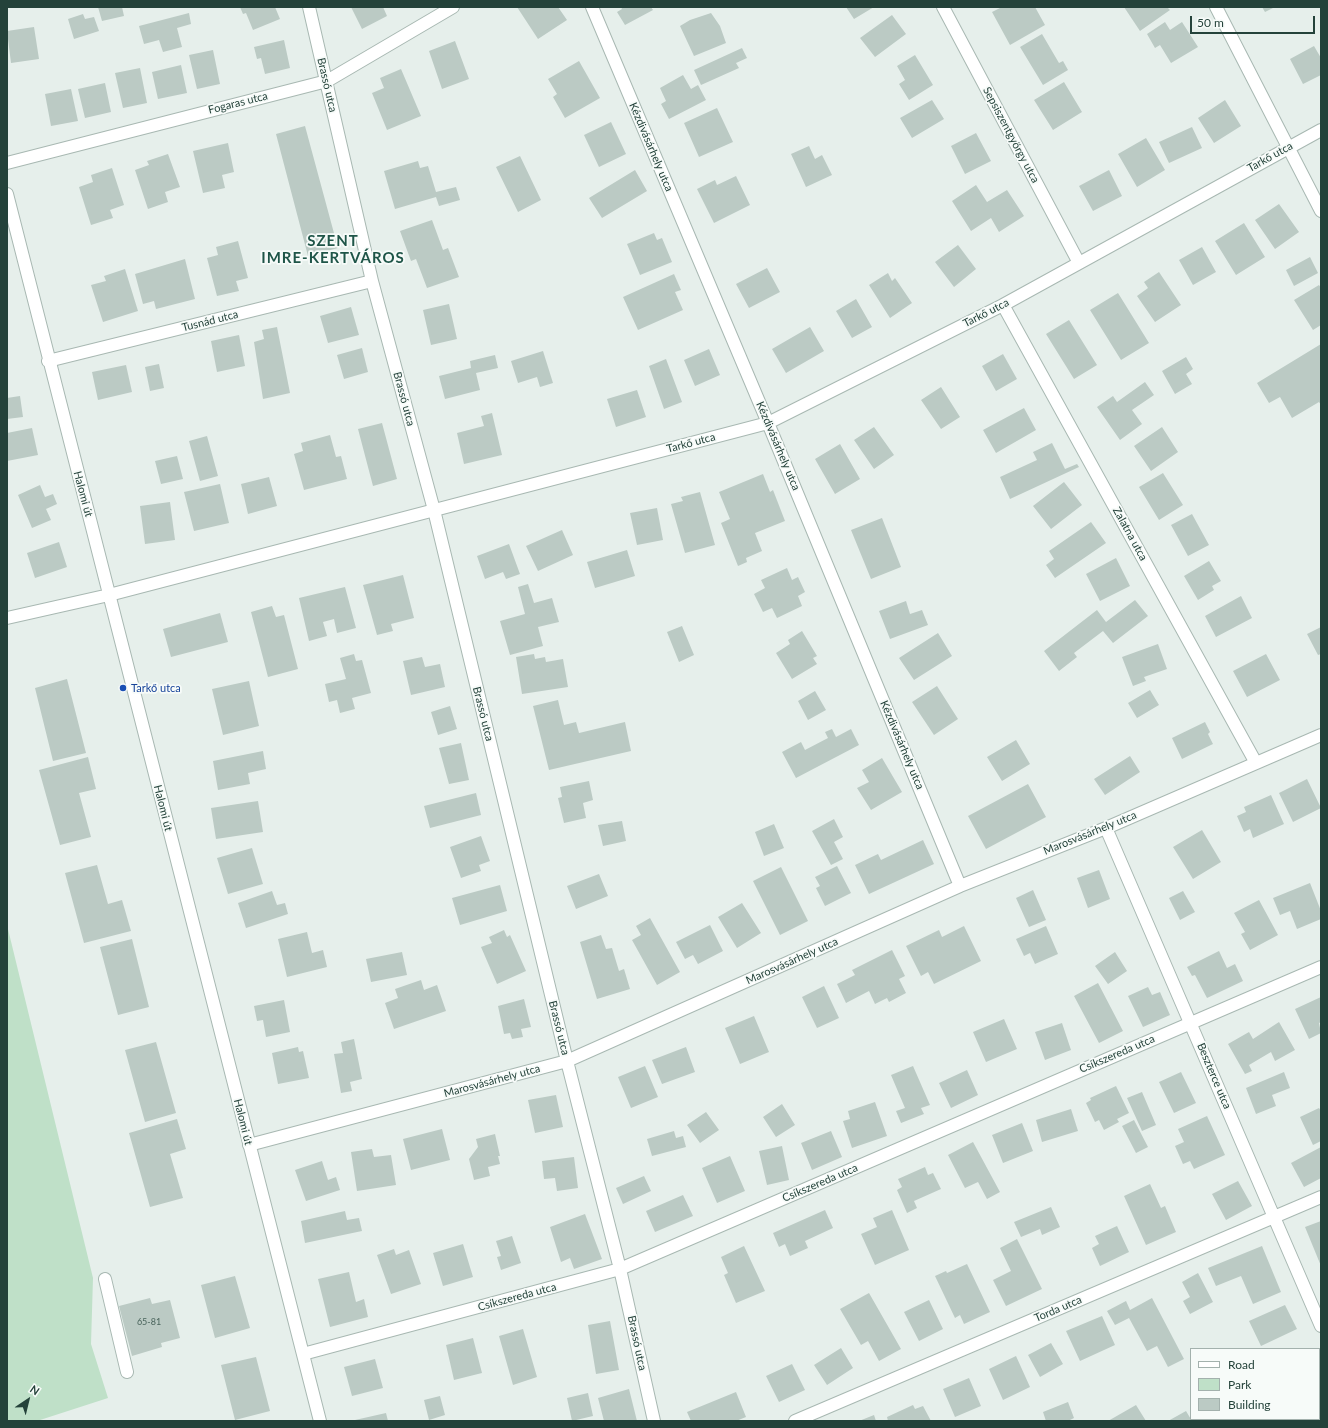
<!DOCTYPE html>
<html>
<head>
<meta charset="utf-8">
<style>
  body { margin:0 }
  #map { position:relative; width:1328px; height:1428px; overflow:hidden; background:#e6efeb; font-family:Lato,sans-serif }
  canvas { display:block }
  .frame { position:absolute; inset:0; border:8px solid #24423a; pointer-events:none }
  .legend { position:absolute; left:1190px; top:1348px; width:130px; height:72px; box-sizing:border-box; background:#f7fbf9; border:1px solid #a3b1ad; margin:0; padding:5px 7px; list-style:none; font-size:12px; color:#24423a }
  .legend li { display:flex; align-items:center; gap:8px; height:20px }
  .legend b { width:20px; border:1px solid #a3b1ad }
  .north { position:absolute; left:8px; top:1380px; width:40px; height:40px; -webkit-text-stroke:3px #f7fbf9; paint-order:stroke; rotate:35deg; font-size:11px; font-weight:700; line-height:16px; text-align:center; color:#24423a }
  .north::after { content:''; display:block; margin:auto; width:14px; height:18px; background:#24423a; clip-path:polygon(50% 0,100% 100%,50% 72%,0 100%) }
  .scale { position:absolute; left:1190px; top:16px; width:125px; height:18px; box-sizing:border-box; border:2px solid #24423a; border-top:0; padding-left:5px; font-size:12px; line-height:14px; white-space:nowrap; color:#24423a; -webkit-text-stroke:3px #f7fbf9; paint-order:stroke }
</style>
</head>
<body>
<div id="map">
<canvas width="1328" height="1428"></canvas>
<div class="frame"></div>
<ul class="legend">
<li><b style="height:5px;background:#fff"></b>Road</li>
<li><b style="height:11px;background:#bfe0c8"></b>Park</li>
<li><b style="height:11px;background:#bbcac4"></b>Building</li>
</ul>
<div class="north">N</div>
<div class="scale">50 m</div>
</div>
<script>
const context = document.querySelector('canvas').getContext('2d');
context.lineJoin = 'round';
function fillPath(path, color) {
  context.fillStyle = color;
  context.fill(path, 'evenodd');
}
function trace(path, color, width, dash) {
  context.strokeStyle = color;
  context.lineWidth = width;
  context.lineCap = dash ? 'butt' : 'round';
  context.setLineDash(dash || []);
  context.stroke(path);
}
function label(font, color, halo, rows, align = 'center') {
  context.font = font + ' Lato,sans-serif';
  context.lineWidth = 3.5;
  context.setLineDash([]);
  context.textBaseline = 'middle';
  context.strokeStyle = halo;
  context.fillStyle = color;
  for (const [text, x, y, turn = 0] of rows) {
    context.save();
    context.translate(x, y);
    context.rotate((+turn || 0) * Math.PI / 180);
    context.textAlign = isNaN(turn) ? turn : align;
    if (halo) context.strokeText(text, 0, 0);
    context.fillText(text, 0, 0);
    context.restore();
  }
}
fillPath(new Path2D(`
  M7,925L93,1278L91,1344L108,1398L37,1421H7Z`), '#bfe0c8');
fillPath(new Path2D(`
  M98,7H122L124,16L102,21Z
  M240,7H275L280,19L253,30L246,13L243,14Z
  M351,7H383L387,16L362,29Z
  M517,7H558L567,20L538,39Z
  M621,7H651L653,10L625,25L617,12L622,9Z
  M846,7H874L854,19Z
  M1002,7H1035L1045,25L1010,45L992,12Z
  M1124,7H1167L1170,10L1140,31Z
  M1262,7H1275L1265,12Z
  M189,13L191,24L177,28L182,47L163,52L159,40L144,44L139,26Z
  M711,13L720,26L726,43L694,56L680,26L690,20Z
  M83,14L85,19L94,17L99,31L74,39L68,19Z
  M892,15L906,34L875,57L860,38Z
  M1165,22L1170,30L1182,22L1198,47L1171,63L1160,45L1155,48L1147,34Z
  M34,27L39,59L11,63L7,31Z
  M1042,34L1059,63L1063,61L1068,70L1043,85L1020,47Z
  M284,40L290,68L265,74L261,58L257,59L254,47Z
  M455,41L469,79L442,89L429,51Z
  M1314,46L1321,58V75L1303,84L1290,59Z
  M742,48L747,58L736,63L739,68L701,85L694,70Z
  M213,50L220,84L197,89L189,55Z
  M915,55L933,85L909,100L899,84L905,80L897,66Z
  M579,61L600,98L565,118L553,97L557,94L548,79Z
  M181,65L187,93L158,99L152,72Z
  M140,68L147,103L123,108L115,73Z
  M401,69L421,116L387,130L372,93L384,88L380,78Z
  M683,75L691,89L698,85L706,100L669,119L661,104L666,101L660,88Z
  M1064,82L1082,112L1053,130L1034,100Z
  M105,83L111,112L85,118L78,89Z
  M71,89L78,121L51,126L45,94Z
  M932,100L944,119L912,138L900,118Z
  M1225,100L1241,126L1214,143L1198,118Z
  M717,108L733,142L699,157L684,123Z
  M611,122L626,154L599,167L584,135Z
  M305,126L338,248L308,256L276,134Z
  M1192,127L1202,148L1169,163L1159,142Z
  M976,133L991,161L965,174L951,146Z
  M1146,138L1165,170L1137,187L1118,154Z
  M228,143L234,172L222,175L225,188L203,193L193,151Z
  M809,146L815,159L822,155L832,175L806,187L791,154Z
  M168,154L180,187L165,192L168,202L148,209L135,170L149,165L147,161Z
  M520,156L541,200L518,212L496,167Z
  M418,161L420,168L428,166L436,192L456,187L460,200L439,206L436,197L395,209L384,171Z
  M112,168L124,205L110,210L113,218L91,225L79,187L93,182L91,175Z
  M635,170L647,191L602,218L589,198Z
  M1109,170L1122,196L1093,211L1079,186Z
  M736,176L750,205L714,223L697,189L715,180L717,185Z
  M976,185L987,202L1007,190L1024,216L999,232L991,218L971,231L952,201Z
  M1279,204L1299,232L1275,249L1255,220Z
  M432,220L443,250L448,248L459,277L427,288L416,259L411,261L400,231Z
  M1244,223L1265,257L1236,275L1215,241Z
  M654,233L657,240L662,238L672,262L640,275L627,244Z
  M238,241L248,278L236,281L239,291L217,296L207,258L218,255L216,247Z
  M958,245L976,269L954,287L935,262Z
  M1202,247L1216,272L1193,285L1179,260Z
  M1310,257L1318,273L1294,286L1286,270Z
  M185,259L195,299L156,309L154,301L143,304L135,274Z
  M767,268L780,292L749,308L736,284Z
  M125,269L138,311L103,322L91,285L106,281L104,276Z
  M1159,272L1181,305L1155,322L1137,296L1148,288L1144,282Z
  M888,273L892,281L895,278L912,303L890,318L869,285Z
  M674,274L681,290L675,292L683,310L638,330L623,297Z
  M1319,285L1321,288V325L1313,330L1294,300Z
  M1118,293L1149,343L1121,360L1090,310Z
  M856,299L872,327L852,338L836,311Z
  M449,304L457,339L431,345L423,310Z
  M351,307L359,335L328,343L320,316Z
  M1069,320L1097,365L1074,379L1046,334Z
  M277,327L290,393L263,399L254,342L264,339L262,330Z
  M810,327L824,351L786,373L772,349Z
  M239,335L245,366L217,372L211,341Z
  M1321,344V405L1319,402L1292,418L1280,397L1269,403L1257,383Z
  M362,348L368,372L344,379L337,355Z
  M709,349L720,375L695,386L684,360Z
  M543,351L553,383L540,387L537,377L518,383L511,361Z
  M1003,354L1017,379L996,391L982,366Z
  M495,355L498,368L476,373L480,390L445,399L439,376L471,368L470,361Z
  M1186,357L1193,369L1186,374L1192,384L1175,394L1162,371Z
  M666,359L682,402L664,409L649,366Z
  M159,364L164,388L150,391L145,367Z
  M126,365L132,392L98,400L92,372Z
  M1145,382L1154,395L1132,410L1142,424L1120,440L1097,407L1113,396L1117,402Z
  M941,387L960,417L941,429L921,400Z
  M637,390L646,417L616,427L607,399Z
  M20,396L23,417L7,419V398Z
  M1024,408L1036,430L996,453L983,430Z
  M492,413L502,455L464,464L457,433L484,426L481,416Z
  M382,423L397,479L373,486L358,429Z
  M874,427L894,455L874,469L854,440Z
  M1162,427L1178,452L1151,471L1134,446Z
  M32,428L38,455L7,461V433Z
  M330,435L336,457L341,456L347,479L304,490L294,454L303,451L301,443Z
  M207,436L218,476L200,481L189,441Z
  M1052,443L1065,469L1077,464L1079,467L1010,499L1000,477L1037,460L1033,452Z
  M840,444L860,479L835,494L815,459Z
  M177,456L183,479L161,484L155,461Z
  M1163,473L1183,505L1159,520L1139,487Z
  M763,474L770,492L773,490L785,521L755,533L762,551L746,558L747,562L738,566L721,523L730,519L719,492Z
  M269,477L277,506L248,514L241,484Z
  M1064,482L1082,505L1051,529L1033,506Z
  M220,484L229,523L194,531L184,492Z
  M40,485L45,497L53,494L57,504L46,509L51,520L32,528L18,495Z
  M700,492L715,545L685,553L671,504L683,501L681,497Z
  M170,502L175,540L145,544L140,506Z
  M657,508L663,540L637,545L630,513Z
  M1192,514L1209,545L1188,556L1171,525Z
  M882,518L901,567L871,579L851,530Z
  M1091,522L1106,543L1055,578L1046,565L1054,559L1049,551Z
  M562,530L573,555L538,571L526,546Z
  M59,542L67,567L35,578L27,553Z
  M509,544L520,574L506,579L503,572L485,579L477,556Z
  M627,550L635,576L595,588L587,562Z
  M1116,558L1130,586L1100,601L1086,574Z
  M1209,561L1221,581L1212,586L1214,590L1198,600L1184,576Z
  M787,568L792,580L798,577L805,592L798,596L802,606L777,618L772,608L763,612L754,594L765,588L761,580Z
  M403,575L414,618L391,624L393,631L377,635L363,585Z
  M528,584L534,603L552,598L559,622L538,627L543,646L510,655L500,621L525,614L518,587Z
  M345,587L356,628L337,633L334,619L323,622L327,636L309,641L299,598Z
  M1241,596L1252,618L1216,637L1205,616Z
  M1135,600L1148,616L1113,643L1103,631L1074,653L1077,657L1059,671L1044,651L1097,610L1106,622Z
  M906,601L910,614L922,610L928,625L890,639L879,611Z
  M272,606L276,617L284,615L298,669L268,677L251,612Z
  M220,613L228,642L171,657L163,629Z
  M682,626L694,655L679,662L667,632Z
  M1321,627V654L1318,655L1307,634Z
  M802,631L817,656L813,658L817,664L792,679L776,653L790,644L788,640Z
  M938,633L952,656L914,680L899,658Z
  M1158,644L1167,669L1144,677L1146,681L1133,686L1122,657Z
  M354,654L356,661L362,660L371,693L352,698L355,709L340,713L337,700L329,702L325,684L346,679L340,658Z
  M534,654L535,659L545,657L546,662L563,659L568,687L522,694L516,657Z
  M1266,654L1280,680L1247,697L1233,671Z
  M422,657L425,667L440,664L445,687L411,695L403,661Z
  M67,679L86,753L53,761L35,688Z
  M249,681L259,726L223,735L212,689Z
  M937,686L958,719L934,735L912,702Z
  M1150,690L1159,705L1137,718L1128,703Z
  M815,691L826,710L808,720L798,701Z
  M558,700L564,725L576,722L579,733L625,722L631,751L549,770L533,706Z
  M450,706L457,729L438,735L431,712Z
  M1205,722L1210,732L1208,734L1213,744L1182,759L1172,738Z
  M832,729L836,737L851,729L859,745L796,778L782,752L801,742L805,750L828,738L825,732Z
  M1016,740L1030,764L1002,781L987,757Z
  M461,743L469,780L449,784L439,748Z
  M263,751L266,769L248,773L250,784L218,790L213,761Z
  M1130,756L1140,772L1105,795L1094,779Z
  M88,757L96,789L79,793L91,837L60,845L39,770Z
  M882,758L902,792L871,810L857,788L869,782L862,770Z
  M1307,779L1321,808L1293,822L1279,793Z
  M589,781L593,800L583,803L586,818L564,823L558,798L562,797L560,787Z
  M1028,784L1046,817L986,849L968,816Z
  M476,793L481,815L430,828L424,806Z
  M1271,795L1284,824L1253,838L1250,829L1244,832L1237,816L1246,812L1244,807Z
  M258,801L263,832L216,839L211,808Z
  M834,819L843,837L834,842L843,859L831,865L812,831Z
  M622,821L626,841L603,846L598,825Z
  M774,824L784,848L764,856L755,832Z
  M1202,830L1221,862L1193,879L1173,847Z
  M481,836L490,861L479,865L481,871L461,878L450,847Z
  M923,840L934,864L869,894L855,865L878,854L881,860Z
  M252,848L263,884L228,894L217,858Z
  M97,865L108,904L122,900L131,931L84,943L65,873Z
  M837,866L851,893L825,906L816,888L820,886L815,877Z
  M781,867L808,921L780,935L753,881Z
  M1099,870L1110,899L1088,908L1077,878Z
  M599,874L608,896L576,909L567,886Z
  M1310,883L1321,911V919L1297,929L1290,911L1280,915L1273,898Z
  M500,885L507,911L460,925L452,898Z
  M1033,890L1046,920L1029,927L1016,898Z
  M272,891L277,905L285,903L288,914L246,928L238,903Z
  M1183,891L1195,912L1180,920L1169,898Z
  M1259,900L1278,935L1250,950L1241,934L1245,932L1234,913Z
  M742,903L761,933L737,948L718,917Z
  M650,918L680,972L657,985L632,940L641,935L636,926Z
  M710,925L723,951L698,964L693,955L685,959L676,942Z
  M964,926L981,961L934,984L928,972L921,976L906,946L939,930L942,937Z
  M1046,926L1058,954L1035,964L1030,953L1024,956L1016,939Z
  M504,930L507,937L510,935L526,971L497,984L481,947L492,943L489,937Z
  M307,932L312,953L323,950L327,967L287,977L278,939Z
  M601,935L606,949L612,948L619,971L624,969L630,989L597,999L580,942Z
  M132,939L149,1007L118,1015L100,947Z
  M892,950L905,976L899,979L906,993L889,1002L887,998L875,1004L869,991L846,1003L837,984L855,975L852,970Z
  M1219,951L1227,968L1235,964L1243,981L1207,998L1195,975L1192,976L1187,967Z
  M402,952L407,975L371,982L366,959Z
  M1115,952L1127,971L1108,984L1095,966Z
  M421,980L424,990L437,985L446,1011L394,1029L385,1003L398,998L395,989Z
  M1098,983L1123,1031L1099,1043L1074,996Z
  M824,986L839,1018L817,1028L802,997Z
  M1148,987L1152,995L1160,992L1170,1015L1143,1027L1128,996Z
  M1321,997V1022L1319,1023L1321,1033L1309,1039L1295,1009Z
  M524,999L531,1027L521,1029L523,1037L512,1039L510,1033L504,1034L498,1006Z
  M284,1000L290,1032L266,1037L263,1020L257,1021L254,1006Z
  M754,1016L769,1052L740,1064L725,1028Z
  M1004,1019L1017,1049L986,1062L973,1032Z
  M1279,1022L1295,1050L1275,1061L1271,1052L1249,1065L1252,1071L1245,1074L1228,1044L1249,1032L1253,1039Z
  M1062,1023L1071,1050L1045,1060L1035,1032Z
  M354,1039L362,1079L350,1082L352,1091L341,1093L334,1054L343,1053L341,1042Z
  M156,1042L176,1113L145,1122L125,1050Z
  M298,1047L299,1052L303,1051L309,1078L278,1084L272,1053Z
  M686,1047L695,1072L662,1084L652,1060Z
  M645,1066L658,1097L631,1108L618,1077Z
  M913,1066L930,1105L921,1108L924,1114L901,1123L896,1111L905,1108L891,1075Z
  M967,1070L978,1095L951,1108L939,1083Z
  M1181,1072L1196,1103L1174,1113L1159,1082Z
  M1284,1072L1290,1088L1272,1095L1276,1106L1256,1114L1246,1088Z
  M1116,1086L1129,1113L1117,1119L1119,1122L1104,1130L1099,1120L1095,1122L1086,1103L1091,1100L1090,1098Z
  M1142,1092L1156,1125L1142,1131L1127,1098Z
  M556,1095L563,1127L535,1133L528,1100Z
  M875,1102L887,1136L852,1148L843,1121L850,1119L848,1111Z
  M782,1104L795,1125L776,1137L763,1117Z
  M1319,1108L1321,1111V1141L1313,1145L1300,1117Z
  M1071,1109L1078,1131L1042,1142L1036,1120Z
  M706,1112L719,1130L700,1143L687,1125Z
  M1207,1116L1225,1155L1194,1169L1190,1161L1183,1164L1175,1146L1184,1142L1178,1129Z
  M177,1119L186,1149L170,1154L183,1198L150,1207L129,1133Z
  M1134,1120L1148,1147L1136,1153L1122,1126Z
  M1022,1123L1033,1151L1003,1163L992,1135Z
  M442,1129L450,1160L411,1170L403,1139Z
  M674,1131L676,1138L683,1136L686,1147L652,1156L647,1139Z
  M831,1131L842,1157L812,1170L801,1143Z
  M495,1134L500,1156H498L500,1164L488,1167L490,1176L474,1180L469,1159L478,1147L476,1139Z
  M973,1142L1000,1192L987,1199L978,1182L965,1188L948,1155Z
  M782,1146L789,1180L767,1185L759,1151Z
  M1321,1147V1178L1304,1187L1291,1163Z
  M372,1149L374,1157L391,1155L396,1185L357,1191L351,1152Z
  M730,1156L745,1191L717,1203L702,1168Z
  M574,1157L578,1188L557,1191L555,1178L544,1179L542,1161Z
  M322,1161L328,1180L336,1177L340,1190L306,1201L295,1170Z
  M925,1167L928,1175L933,1173L941,1189L914,1201L917,1208L907,1213L897,1190L902,1187L898,1179Z
  M644,1176L651,1191L623,1204L616,1188Z
  M1238,1181L1252,1206L1226,1220L1212,1194Z
  M1150,1184L1161,1208L1165,1206L1176,1232L1146,1245L1124,1196Z
  M683,1195L693,1216L655,1232L646,1211Z
  M1051,1207L1060,1227L1042,1235L1040,1229L1021,1237L1014,1222Z
  M825,1210L833,1228L805,1241L808,1248L790,1256L785,1244L779,1247L773,1233Z
  M892,1210L909,1250L875,1265L861,1234L877,1227L873,1218Z
  M345,1211L347,1220L359,1218L362,1231L305,1243L301,1221Z
  M585,1214L602,1259L574,1269L570,1258L561,1262L550,1227Z
  M1321,1221V1266L1305,1227Z
  M1117,1226L1129,1252L1100,1266L1092,1248L1099,1244L1095,1236Z
  M512,1236L521,1263L501,1270L497,1257L501,1256L496,1241Z
  M1017,1239L1042,1289L1006,1306L993,1280L1011,1271L1000,1248Z
  M463,1244L473,1277L443,1286L433,1253Z
  M744,1246L765,1291L736,1303L724,1275L728,1273L721,1257Z
  M1262,1246L1281,1292L1253,1304L1241,1276L1216,1286L1208,1268Z
  M394,1249L396,1255L409,1250L421,1284L391,1294L377,1255Z
  M967,1264L990,1312L964,1324L960,1315L955,1318L935,1276L946,1271L947,1273Z
  M349,1272L356,1302L364,1299L368,1317L330,1327L318,1279Z
  M1198,1273L1213,1302L1190,1314L1183,1301L1190,1297L1182,1282Z
  M235,1276L250,1328L215,1338L201,1285Z
  M869,1293L901,1349L879,1361L868,1341L861,1345L840,1309Z
  M150,1298L152,1304L170,1300L180,1338L161,1343L162,1347L132,1356L119,1306Z
  M1152,1298L1184,1359L1168,1367L1157,1346L1147,1351L1129,1318L1115,1325L1107,1311L1126,1301L1130,1310Z
  M929,1300L943,1329L919,1341L904,1312Z
  M1285,1305L1297,1329L1261,1346L1249,1321Z
  M1102,1316L1115,1345L1080,1361L1066,1331Z
  M610,1321L619,1370L596,1374L588,1325Z
  M523,1329L537,1377L513,1385L499,1336Z
  M473,1338L482,1373L454,1380L446,1345Z
  M1051,1343L1063,1364L1040,1377L1028,1355Z
  M841,1348L853,1368L827,1385L814,1365Z
  M1016,1356L1030,1387L1003,1400L989,1369Z
  M256,1357L270,1411L235,1420L221,1365Z
  M375,1359L383,1388L352,1396L344,1367Z
  M792,1364L805,1390L779,1402L766,1376Z
  M969,1378L981,1406L955,1417L943,1389Z
  M629,1389L637,1421H604L598,1398Z
  M736,1392L746,1417L736,1421H691L687,1412Z
  M588,1393L593,1416L572,1421L567,1398Z
  M440,1396L445,1415L429,1420L424,1400Z
  M1068,1402L1074,1418L1068,1421H1046L1043,1412Z
  M913,1405L915,1409L923,1406L931,1421H888L887,1417Z
  M1136,1405L1146,1421H1108Z
  M1186,1411L1192,1421H1168Z
  M386,1413L388,1421H355V1420Z
  M874,1415L876,1421H859Z
  M1230,1419H1265L1261,1421H1231Z`), '#bbcac4');
const minor = new Path2D(`
  M309,7L372,281L434,510L567,1061L620,1269L654,1421
  M592,7L768,423L960,886
  M943,7L1079,263
  M1216,7L1321,211
  M7,163L327,81L453,7
  M7,194L320,1421
  M1003,305L1256,763
  M48,361L372,281
  M7,618L109,595L768,423L1003,305L1321,130
  M1106,828L1321,1326
  M249,1145L567,1061L960,886L1106,828L1321,735
  M105,1279L127,1372
  M303,1354L620,1269L1321,967
  M795,1421L1321,1197`);
trace(minor, '#a8b8b2', 14);
trace(minor, '#fff', 12);
for (const [x, y, r, color] of [
  [123,688,4,"#1a4fb4"]
]) {
  const dot = new Path2D();
  dot.arc(x, y, r, 0, 2 * Math.PI);
  context.fillStyle = color;
  context.fill(dot);
  trace(dot, '#f7fbf9', 1.5);
}
label('9px', '#4a645c', null, [
  ["65-81",149,1322]
]);
label('11px', '#24423a', '#f7fbf9', [
  ["Brassó utca",327,85,77],
  ["Fogaras utca",238,103,-14],
  ["Sepsiszentgyörgy utca",1011,135,62],
  ["Kézdivásárhely utca",651,147,67],
  ["Tarkő utca",1270,157,-29],
  ["Tarkő utca",986,313,-27],
  ["Tusnád utca",210,321,-14],
  ["Brassó utca",404,399,75],
  ["Tarkő utca",691,443,-15],
  ["Kézdivásárhely utca",778,446,67],
  ["Halomi út",83,494,75],
  ["Zalatna utca",1130,534,61],
  ["Brassó utca",483,714,76],
  ["Kézdivásárhely utca",902,745,67],
  ["Halomi út",163,808,76],
  ["Marosvásárhely utca",1090,833,-22],
  ["Marosvásárhely utca",792,961,-24],
  ["Brassó utca",559,1028,76],
  ["Csíkszereda utca",1117,1054,-23],
  ["Beszterce utca",1214,1076,67],
  ["Marosvásárhely utca",492,1081,-15],
  ["Halomi út",243,1122,76],
  ["Csíkszereda utca",820,1183,-23],
  ["Csíkszereda utca",517,1297,-15],
  ["Torda utca",1058,1309,-23],
  ["Brassó utca",637,1343,78]
]);
label('11px', '#164399', '#f7fbf9', [
  ["Tarkő utca",131,688]
], 'left');
context.letterSpacing = '1px';
label('bold 15px', '#1f5548', '#f7fbf9', [
  ["SZENT",333,241],
  ["IMRE-KERTVÁROS",333,258]
]);
context.letterSpacing = '0px';
</script>
</body>
</html>
